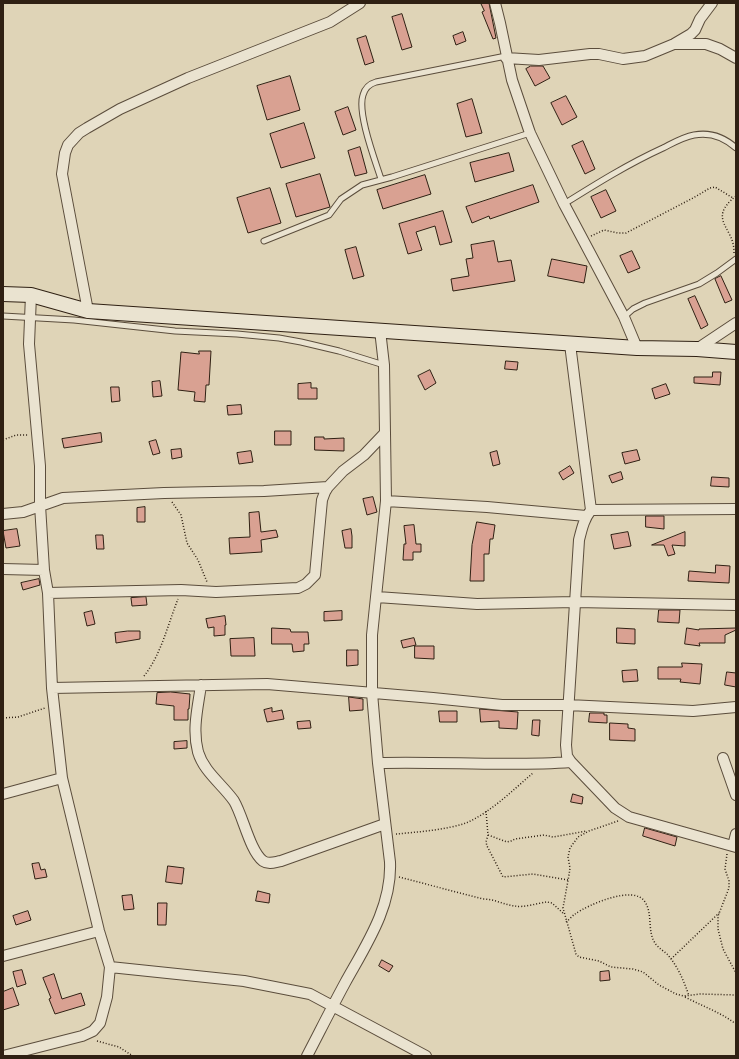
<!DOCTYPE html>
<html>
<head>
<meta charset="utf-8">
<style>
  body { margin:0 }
  #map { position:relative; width:739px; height:1059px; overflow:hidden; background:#dfd4b7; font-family:Cardo,serif }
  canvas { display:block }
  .frame { position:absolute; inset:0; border:4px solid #2f2013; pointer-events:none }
</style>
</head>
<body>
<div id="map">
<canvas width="739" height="1059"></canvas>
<div class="frame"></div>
</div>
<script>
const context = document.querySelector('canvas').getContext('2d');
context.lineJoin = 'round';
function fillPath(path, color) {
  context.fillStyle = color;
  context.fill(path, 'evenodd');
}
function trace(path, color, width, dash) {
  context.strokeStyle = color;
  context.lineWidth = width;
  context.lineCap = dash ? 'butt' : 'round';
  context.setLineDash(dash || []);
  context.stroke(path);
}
const building = new Path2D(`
  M481,3H489L496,38L493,39L482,12L484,11Z
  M402,14L412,47L402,50L392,17Z
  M463,32L466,41L456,45L453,36Z
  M366,36L374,62L365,65L357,39Z
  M531,66H543L550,78L535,86L526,69Z
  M290,76L300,110L267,120L257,86Z
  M566,96L577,117L562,125L551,103Z
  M472,99L482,133L466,137L457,104Z
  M348,107L356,130L343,135L335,112Z
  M304,123L315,158L281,168L270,134Z
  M583,141L595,169L585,174L572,146Z
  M360,147L367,173L355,176L348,151Z
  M509,153L514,171L475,182L470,163Z
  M320,174L330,207L296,217L286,184Z
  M425,175L431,194L383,209L377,190Z
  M533,185L539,202L490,219L489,216L472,223L466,207Z
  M270,188L281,223L248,233L237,198Z
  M606,190L616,211L601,218L591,197Z
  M443,211L452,242L440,245L435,226L416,232L422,250L408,254L399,224Z
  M494,241L498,262L511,260L515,281L453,291L451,279L469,276L466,259L473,258L471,245Z
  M356,247L364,276L353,279L345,250Z
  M632,251L640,268L628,273L620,256Z
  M552,259L587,266L584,283L548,276Z
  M721,276L732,300L725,303L715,279Z
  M695,296L708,325L701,329L688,299Z
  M199,351H211L209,385H206L205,402L194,401L195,392L178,390L181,352L199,354Z
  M506,361L518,362L517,370L505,369Z
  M430,370L436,383L425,390L418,376Z
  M713,372H721L720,385L694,383V377H712Z
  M160,381L162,396L153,397L152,382Z
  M311,383V388H317V399H298V384Z
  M666,384L670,394L655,399L652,389Z
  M111,387H119L120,401L112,402Z
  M241,405L242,414L228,415L227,406Z
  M275,431H291V445H275Z
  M101,433L102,442L64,448L62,439Z
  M315,437H324V439L344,438V451L315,450Z
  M156,440L160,453L153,455L149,442Z
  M181,449L182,457L172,459L171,450Z
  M637,450L640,460L625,464L622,453Z
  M251,451L253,462L239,464L237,453Z
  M497,451L500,464L493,466L490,453Z
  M570,466L574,473L563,480L559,473Z
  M621,472L623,479L612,483L609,476Z
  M712,477L729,478V487L711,486Z
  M373,497L377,512L367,515L363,499Z
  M145,507V522H137V508Z
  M259,512L261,532L276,530L278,537L261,540L262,552L230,554L229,538L250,537L249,513Z
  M646,516H664V529L646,527Z
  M477,522L495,525L493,539H490L489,554H484V581H470L472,545Z
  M414,525L416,544H421V552H413V560H403L404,544H406L404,526Z
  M17,529L20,546L6,548L3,531Z
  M351,529L352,536V548H345L342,531Z
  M628,532L631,546L614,549L611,535Z
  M685,532V546L672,545L675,554L668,556L664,545H652Z
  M96,535H103L104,549H97Z
  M716,565L730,566L729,583L688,581L689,571L715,573Z
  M39,579L40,585L23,590L21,583Z
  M146,597L147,605L132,606L131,598Z
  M659,610H680L679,623L658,622Z
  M92,611L95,624L87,626L84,613Z
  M342,611V620L324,621V612Z
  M225,616L226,625H225V635L214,636V627L208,628L206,619Z
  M272,628L290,629L291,632H308L309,644H304V651L293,652L292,644H272Z
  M617,628L635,629V644L617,643Z
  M687,628L699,630V629L736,628V630L725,635V643H699L700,646L685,644Z
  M128,631H140V639L116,643L115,633Z
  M254,638L255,656H231L230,639Z
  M414,638L416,645L403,648L401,641Z
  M415,646H434V659L415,658Z
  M347,650H358V665L347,666Z
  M682,663L702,664L700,684L680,682L681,679H658V667H682Z
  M637,670L638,681L623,682L622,671Z
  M727,672L736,673V687L725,685Z
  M171,692L190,694L189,709H188V720H174V706L156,704L157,693Z
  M349,697L363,699V710L350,711Z
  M272,708V712L282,710L284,719L267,722L264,710Z
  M480,709L518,712L517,729L499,728V721L481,722Z
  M439,711H457V722H440Z
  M590,713H604V715H607V723L589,722Z
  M533,720H540L539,736L532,735Z
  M310,721L311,728L298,729L297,722Z
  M610,723L628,724V728L635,729V741L610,740Z
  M187,741V748L174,749V742Z
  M573,794L583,797L582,804L571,802Z
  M645,828L677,837L675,846L643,836Z
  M39,863L41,870L45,869L47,877L35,879L32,864Z
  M168,866L184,868L182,884L166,882Z
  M258,891L270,894L269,903L256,901Z
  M132,895L134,909L124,910L122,896Z
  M158,903H167L166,925H158Z
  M28,911L31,920L16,925L13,916Z
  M382,960L393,966L389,972L379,966Z
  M22,970L26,984L17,987L13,972Z
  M609,971L610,980L600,981V972Z
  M54,974L62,999L81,993L85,1005L55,1014L49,999L51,998L43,978Z
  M13,988L19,1005L3,1010V992Z`);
fillPath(building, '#d9a192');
trace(building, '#2f2013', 1);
const service = new Path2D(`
  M381,179C375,160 357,113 363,95C365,88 369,84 376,82L506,56
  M564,204C596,184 628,164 663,148C673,143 683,137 694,135C710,132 724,137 736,148
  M264,241L329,215L341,199L362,185L392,177L530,133
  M3,316L74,320L175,331L237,334L279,338L301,342L339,351L384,365
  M624,317L633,309L645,303L699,284L717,273L736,259`);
const minor = new Path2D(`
  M495,3L500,23L512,80L530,133L564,204L624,317L637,348
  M676,44H706L720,49L736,58
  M506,58L539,60L590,54H599L623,59L645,56L674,44L691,34L695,30L700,19L712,3
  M88,311L62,174L65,153L68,145L79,133L87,128L120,109L188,78L330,22L360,3
  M570,344L591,510C584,519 582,528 579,540L566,745L567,756L571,762L615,808L629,817L736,847
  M697,349L736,323
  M386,501L487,507L586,516
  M591,510L736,509
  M3,514L23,512L63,498L164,493L264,491L328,487
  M3,569L44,570
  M48,593L181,590L216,592L298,588L306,584L315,575L322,500L325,492L328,487L343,471L364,455L385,433
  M377,597L477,604L575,602L736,605
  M201,685C198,707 192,729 198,752C204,772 222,784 234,801C243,816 250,851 263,861C269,865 275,862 281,861L385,824
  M52,688L267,684L433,698L502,705H568L693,711L736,707
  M723,758L736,795
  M378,763C442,761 507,767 571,762
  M3,794L62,778
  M733,846L736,834
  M3,956L99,931
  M110,967L244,981L310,994L426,1056
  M3,1056L82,1036L93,1031L100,1023L107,997L110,967L99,931L62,778L52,688L48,593L44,570L40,505V466L29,344L31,295
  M307,1056C320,1031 332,1007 345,983C366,945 392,907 390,862L378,763L372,693V635L386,501L384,365L380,330`);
const secondary = new Path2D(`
  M3,294L31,295L88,311L637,348L697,349L736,352`);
trace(service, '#5b4d3c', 7);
trace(minor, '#5b4d3c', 12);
trace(secondary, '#2f2013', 16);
trace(new Path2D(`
  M591,236L604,230L618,233H626L693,198L710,188L715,187L733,198
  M734,253C735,227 706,220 736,196
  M3,440L16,435H28
  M172,502L181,515L187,543L198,560L207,582
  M144,676C161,655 168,624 178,599
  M3,718L18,717L45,708
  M486,811L488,835L486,842L487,846L503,877L533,874L568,880
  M618,821L589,831L578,837L570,848L568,857L570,868L569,875L563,908L576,954L579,957L599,961L611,967L633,969L643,972L659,985L676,994L684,996L700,994L736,995
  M396,834C418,832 445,830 466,823C490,813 513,790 533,773
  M488,835L507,842L511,841L515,839L544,835L553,837L587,831
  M727,854L725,869L729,881V888L718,916V929L723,949L736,973
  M399,877L483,899C495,899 504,905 515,906C523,908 538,903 547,902L552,903L564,914
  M566,922C569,920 572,916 575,914C588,905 634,884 645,902C653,914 647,931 655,943C658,948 664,951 668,955C678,967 684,981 689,996
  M671,959L719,913
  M685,997C702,1006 720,1012 736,1024
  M97,1041L119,1047L133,1056`), '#2f2013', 1.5, [1, 2]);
trace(service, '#eae3d0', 5);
trace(minor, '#eae3d0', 10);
trace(secondary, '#eae3d0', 14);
</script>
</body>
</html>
